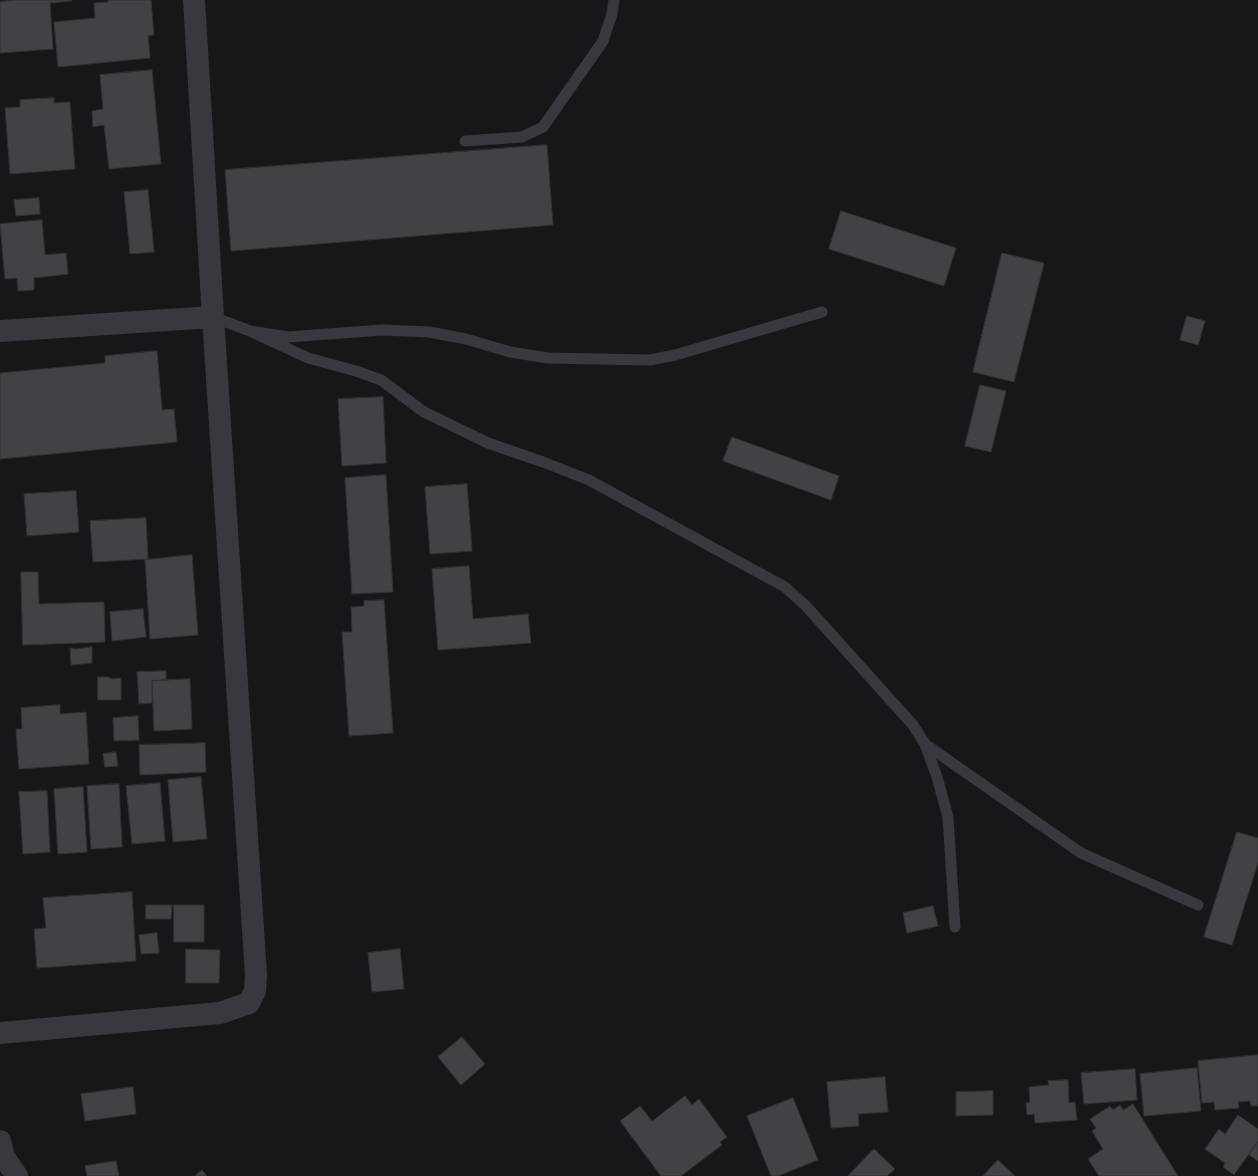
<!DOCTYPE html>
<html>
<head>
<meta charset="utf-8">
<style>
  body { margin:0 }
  canvas { display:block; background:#171719 }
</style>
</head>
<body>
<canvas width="1258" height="1176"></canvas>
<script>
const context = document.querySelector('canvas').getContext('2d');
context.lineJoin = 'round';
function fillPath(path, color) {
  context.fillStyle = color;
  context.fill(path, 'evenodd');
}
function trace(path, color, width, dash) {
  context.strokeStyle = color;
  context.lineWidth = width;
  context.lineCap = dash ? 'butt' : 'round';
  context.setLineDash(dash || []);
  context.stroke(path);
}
const building = new Path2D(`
  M15,0H72V1L50,3L53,49L0,53V2Z
  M108,0H151L154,35L148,36L150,58L58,67L54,22L95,18L94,3L108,2Z
  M152,70L161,164L109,169L104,125L93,127L92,111L103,109L100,75Z
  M54,98V103L70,102L75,169L10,174L5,108L20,107V100Z
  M547,145L553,225L231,251L225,170Z
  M148,190L154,252L130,254L124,192Z
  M39,198L40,214L16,216L14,200Z
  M841,211L956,248L944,286L829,249Z
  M42,220L45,255L66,253L68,274L34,278V290L18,291L17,278L5,279L0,224Z
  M1002,253L1044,263L1014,382L973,372Z
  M1187,316L1205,321L1198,345L1180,340Z
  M157,351L162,410L174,409L177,442L0,459V373L105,363V356Z
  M980,385L1006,391L991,452L965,446Z
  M383,397L386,463L342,466L338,399Z
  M732,437L839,476L831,500L723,461Z
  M386,475L393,592L352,594L345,478Z
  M467,484L472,551L430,554L425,487Z
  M76,491L79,532L27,536L24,494Z
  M146,518L148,559L93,562L90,521Z
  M192,555L198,635L150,639L145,560Z
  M469,566L473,619L528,614L531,643L438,650L432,569Z
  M21,572H38L39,604L104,602L105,642L23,645Z
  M384,600L393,733L349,736L342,632H352L351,607L364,606V601Z
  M143,609L146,637L112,641L110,612Z
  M92,647V663L71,665L70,648L76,649Z
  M166,671V680L152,681V703L139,704L137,672Z
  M98,677H108L112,679L121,678V700H98Z
  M190,679L192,729L154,731L152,681Z
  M60,705V714L86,712L89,764L19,769L16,729H22L21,708Z
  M138,716L139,740L114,741L113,718Z
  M205,743L206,772L140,775L139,745Z
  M116,752L118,766L105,767L103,754Z
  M201,777L207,839L173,842L168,780Z
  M160,783L165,841L132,844L126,786Z
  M119,784L122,847L91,849L87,786Z
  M83,787L87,852L58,854L54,789Z
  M47,791L50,852L23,854L19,792Z
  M1237,832L1258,838V863L1232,945L1204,937Z
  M132,892L136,961L37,968L34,929L46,928L43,898Z
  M146,905H172L171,919H146Z
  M174,905H204V942H174Z
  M933,906L938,926L907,933L903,913Z
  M157,933L159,953L141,954L139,935Z
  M186,949L220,950L219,983H186Z
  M400,949L404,989L372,992L368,953Z
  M462,1037L485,1064L461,1085L438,1057Z
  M1258,1055V1106H1251L1250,1101L1238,1102L1239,1108L1215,1110L1214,1102L1202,1103L1198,1061Z
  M1197,1068L1201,1111L1144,1116L1140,1074Z
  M1135,1069L1137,1100L1084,1104L1081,1073Z
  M885,1077L888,1112L858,1114L859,1126L831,1128L827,1082Z
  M1068,1080L1069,1103L1075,1102L1077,1120L1035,1123L1034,1114L1027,1115L1026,1103L1030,1102L1029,1087L1049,1085L1048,1081Z
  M133,1087L136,1114L85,1121L81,1094Z
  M993,1091V1115L956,1116V1092Z
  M685,1096L692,1105L699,1099L727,1137L720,1142L722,1145L681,1176H661L620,1121L640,1106L652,1121Z
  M793,1098L818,1160L778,1176H771L747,1116Z
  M1133,1104L1178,1176H1099L1088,1159L1103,1149L1092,1131L1096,1128L1090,1119L1110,1106L1113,1110L1120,1105L1123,1110Z
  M1238,1115L1258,1129V1141L1234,1175L1223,1167L1225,1163L1205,1149L1219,1129L1225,1134Z
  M1258,1142V1161L1249,1155Z
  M874,1149L895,1169L887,1176H848Z
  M998,1160L1015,1176H983Z
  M116,1161L119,1176H87L85,1166Z
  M202,1170L207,1176H195Z`);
fillPath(building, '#414246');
trace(building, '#313135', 1);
trace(new Path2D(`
  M465,141L522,137L543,127L603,41L612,14L614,0
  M213,317L250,331L288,337L382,330L429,332L466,339L510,352L548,358L650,360L675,355L822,312
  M250,331L308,358L356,371L381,380L424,412L488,443L543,462L589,480L785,587L806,606L913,725L925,744L937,777L948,817L955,927
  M925,744L1081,853L1198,905`), '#38393e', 11);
trace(new Path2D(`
  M0,331L213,317
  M0,1033L220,1013L249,1003L255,991L256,975L213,317L194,0
  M0,1141L4,1157L17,1176`), '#38393e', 22);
</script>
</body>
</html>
